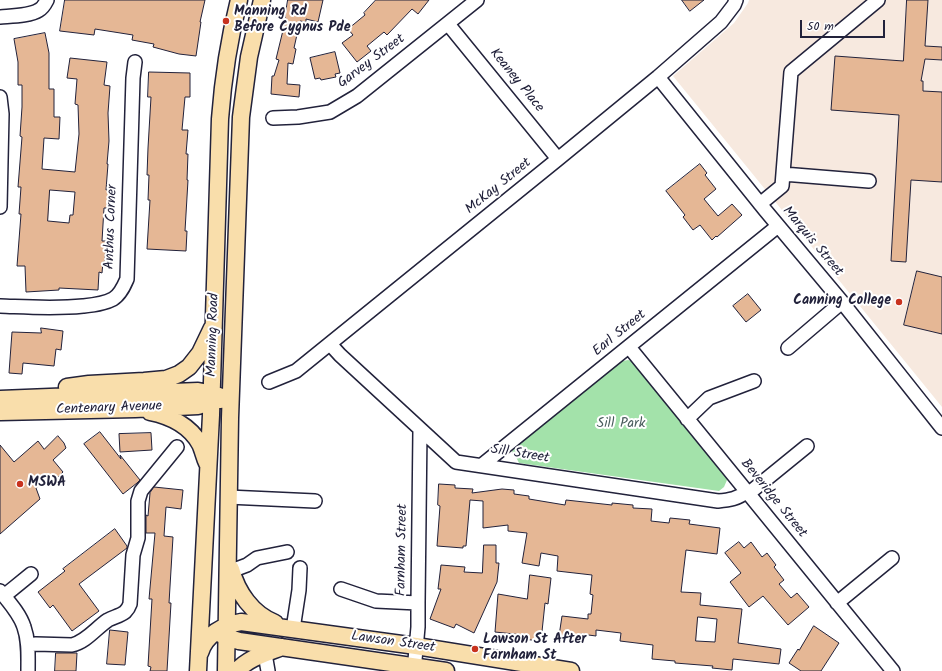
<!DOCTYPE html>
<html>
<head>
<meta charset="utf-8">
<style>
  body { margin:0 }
  #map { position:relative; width:942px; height:671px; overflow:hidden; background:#fff; font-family:Kalam,sans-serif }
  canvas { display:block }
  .scale { position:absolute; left:800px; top:20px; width:85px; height:18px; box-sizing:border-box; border:2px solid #22223b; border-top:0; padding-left:5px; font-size:12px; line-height:14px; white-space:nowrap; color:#22223b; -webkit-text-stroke:3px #fff; paint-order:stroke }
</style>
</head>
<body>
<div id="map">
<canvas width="942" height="671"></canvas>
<div class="scale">50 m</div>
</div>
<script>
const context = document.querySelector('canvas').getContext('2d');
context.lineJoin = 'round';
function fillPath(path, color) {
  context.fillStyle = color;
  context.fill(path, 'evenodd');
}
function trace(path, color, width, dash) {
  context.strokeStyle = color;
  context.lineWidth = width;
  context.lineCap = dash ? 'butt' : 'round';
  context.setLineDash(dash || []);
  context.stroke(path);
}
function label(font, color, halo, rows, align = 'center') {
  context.font = font + ' Kalam,sans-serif';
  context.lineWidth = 4;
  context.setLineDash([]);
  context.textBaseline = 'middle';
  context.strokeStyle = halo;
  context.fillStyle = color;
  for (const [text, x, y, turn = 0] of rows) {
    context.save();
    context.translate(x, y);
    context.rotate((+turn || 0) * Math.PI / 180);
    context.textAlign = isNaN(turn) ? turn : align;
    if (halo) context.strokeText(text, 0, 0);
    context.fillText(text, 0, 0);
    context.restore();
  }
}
fillPath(new Path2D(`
  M749,0H942V407L673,76L734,23L748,3Z`), '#f7e9df');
fillPath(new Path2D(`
  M628,360L637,363L729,480H727L724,487L719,491L519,463L516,457L514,456L512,452L516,446L618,362Z`), '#a3e2aa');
const building = new Path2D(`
  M65,0H205L200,22H201L196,56L179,54L153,47L154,44L132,40L133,35L95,29L94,35L60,31Z
  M288,0H323L318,22L306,19V22L300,21L294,48L296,49L293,64L288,63L287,84L300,85L299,97L271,94L272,76H274L279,60L276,59L286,18H285Z
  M376,0H429L418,14L412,9L387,35L384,32L367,46L371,51L357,62L342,43L353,35L348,29L365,15L364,13Z
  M682,0H704L690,11Z
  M907,0H928L925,46L942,47V60L925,59L921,81H923V91L942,92V182L911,180L906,262L891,261L899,115L831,110L835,56L903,61Z
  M45,33L49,53V89H54V117H60L59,139L44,138L42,169L75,172L79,134L78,105L75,104L77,79L67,78L70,58L107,62L104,85L110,86L108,113L109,141L107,164H108L106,190H109L108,208H104L102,241H106L105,262H103L102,273L99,272L98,290L59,288V290L26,292L25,266H17L21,214H19L21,187H18L22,137L20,136L22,107V85H18V62L14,39ZM50,190L75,192L73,215H70L69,223L48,221Z
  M335,52L340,73L335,74L336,77L321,80L320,78L315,79L310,58Z
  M149,72L190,73V97H185L182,130H188L186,154H188L187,180H188L185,231H187L186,251L147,249L150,200H148L149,175H147L148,148L151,97H148Z
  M700,164L707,173L705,175L716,189L704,199L718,216L732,204L742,215L717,237L716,236L712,240L700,225L693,230L683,217L685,215L666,191Z
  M917,271L942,277V334L904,325Z
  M748,294L761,310L746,322L733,306Z
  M41,328L63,331L61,350L56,349L54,366L23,363L22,374L9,373L12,332L41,333Z
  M100,432L121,459L120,455L140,480L137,483L123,494L84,444Z
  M151,433L152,450L120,452L119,434Z
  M58,436L64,443L66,448L53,460L63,472L55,480L51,475L36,488L40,499L0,534V445L14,462L38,441L44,449Z
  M439,484L455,485V488L473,489L472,493L502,489L514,490V494L529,496V499L565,505L566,500L612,505V503L633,505V508L652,509L651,521L669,523L670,518L690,520L689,524L720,528L717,554L686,550L681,592L701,593L700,605L742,609L738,643L781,649L779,664L733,659L732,670L712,668L713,666L675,663V661L652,659L653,645L620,641L621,633L596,630V636L581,634V638L559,636L562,616L588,619V614H591L593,595L590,594L592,575L557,571L558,556L541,553L539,566L522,563L527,533L508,531V525L483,528V501L470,500L466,546H463V548L437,546L440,506L438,505ZM698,617L717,619L715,642L696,641Z
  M154,487L183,490L181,509L166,507L164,536L173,537L169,603H171L167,671H150L151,667L148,666L152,599H149L155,533H146V515L148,516L150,493Z
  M115,529L127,546V548L79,584L99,611L72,631L53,605L50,608L38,592L65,571L63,569Z
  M739,542L744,548L751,542L762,557L767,553L776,565L774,567L784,580L779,584L791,598L797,593L809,607L788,625L763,596L749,607L730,582L741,573L725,553Z
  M484,545H496V563H499L497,582L474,633L456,624L454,628L430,619L441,589H438L441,565L465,567L464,572L482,573Z
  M530,575L551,578L548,604L545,603L541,641L522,639L523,635L495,632L498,594L527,599Z
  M814,626L839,643L821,671H801L789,663L798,649L799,650Z
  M110,630L128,632L125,665L107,664Z
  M56,653H77L76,671H55Z`);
fillPath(building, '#e5b795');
trace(building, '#22223b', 1);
const minor = new Path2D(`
  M0,17C11,16 30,16 39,10C43,8 45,4 47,0
  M448,24L558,159
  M658,77L765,210L842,302L942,428
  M0,97L2,114L0,207
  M273,118L298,117L330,112L357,96L477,0
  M783,174L869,181
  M760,204L782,186L791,72L878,0
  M0,306C28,307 55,309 83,306C93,305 104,304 113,299C120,295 124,286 127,279L133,78L135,62
  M330,344L340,355L456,462L718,501C729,500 738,499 747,491
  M629,347L893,671
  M788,348L842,302
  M269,382L296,371L558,159L658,77L721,22L734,5L736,0
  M687,419L709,398L754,381
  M482,465L778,226
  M748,494L807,446
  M228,497L315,501
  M231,571L247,565L257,558L287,552
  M341,589L376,601L418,603
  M0,591C9,602 20,614 24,627C29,641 28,656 28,671
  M4,596L31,574
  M837,603L892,558
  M293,629L299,590L300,568
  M28,645L36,644L72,645C86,642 96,628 108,620C113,617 120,616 125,612C127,610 129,607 130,604L133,555L138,538V501L141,491L177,447
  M265,654L268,671
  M414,671L418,627V603L420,430`);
const major = new Path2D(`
  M67,387L89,384L144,381L166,379L179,374L189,367L200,353L212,328
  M0,399L198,391L212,394L220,400
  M0,412L135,409L198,406L212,401L219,396
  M150,412C170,416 190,426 200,444C203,450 204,457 207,463
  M231,569C237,592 252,614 275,623
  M219,633L226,637L239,641L446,671
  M200,653C205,635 223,625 241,622L416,646L571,671
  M198,671L211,415L220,119C223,79 229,39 239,0
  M226,671L230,418L241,117L249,57L262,0
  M237,671C248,658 267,653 282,647`);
trace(minor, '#22223b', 16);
trace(major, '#22223b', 19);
trace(minor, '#fff', 13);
trace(major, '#f9deab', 16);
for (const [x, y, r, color] of [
  [226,21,4,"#c8321e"],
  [899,302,4,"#c8321e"],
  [20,484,4,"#c8321e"],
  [475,649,4,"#c8321e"]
]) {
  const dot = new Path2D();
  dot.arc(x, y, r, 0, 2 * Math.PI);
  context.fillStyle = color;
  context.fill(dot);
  trace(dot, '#fff', 1.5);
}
label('bold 14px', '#22223b', '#fff', [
  ["Manning Rd",234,13],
  ["Before Cygnus Pde",234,29],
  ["Canning College",891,302,"right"],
  ["MSWA",28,484],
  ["Lawson St After",483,641],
  ["Farnham St",483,657]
], 'left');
label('14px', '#22223b', '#fff', [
  ["Garvey Street",372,62,-37],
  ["Keaney Place",516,81,51],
  ["McKay Street",499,187,-39],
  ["Anthus Corner",112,227,-88],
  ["Marquis Street",812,242,50],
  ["Earl Street",620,334,-39],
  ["Manning Road",214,335,-88],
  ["Centenary Avenue",109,409,-2],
  ["Sill Street",520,455,9],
  ["Beveridge Street",773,499,51],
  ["Farnham Street",403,550,-89],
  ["Lawson Street",393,643,8]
]);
label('14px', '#495c5c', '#fff', [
  ["Sill Park",621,425]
]);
</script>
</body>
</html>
